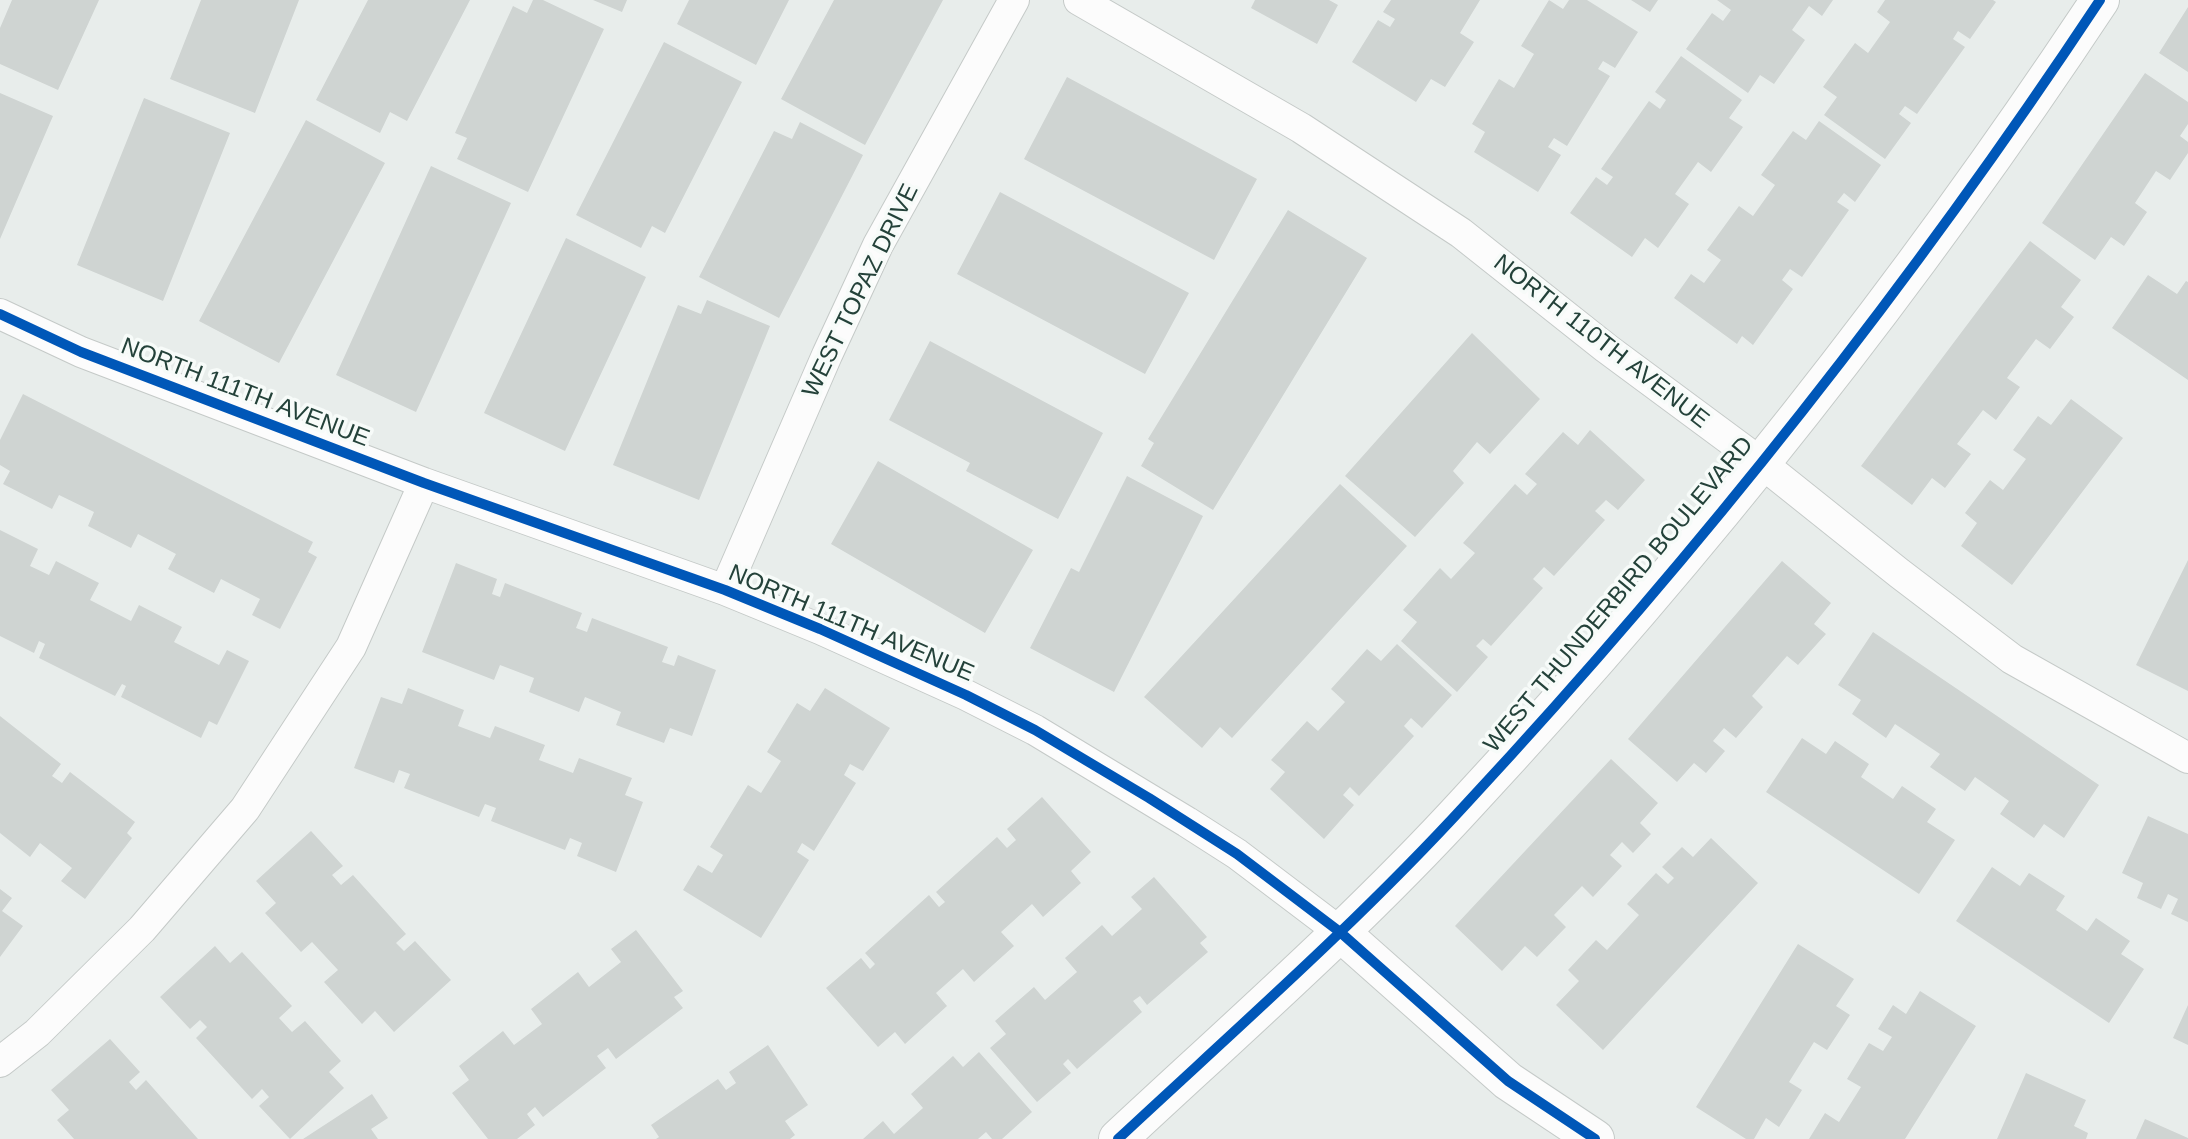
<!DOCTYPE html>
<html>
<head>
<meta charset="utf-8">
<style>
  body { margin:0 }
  canvas { display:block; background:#e8edeb }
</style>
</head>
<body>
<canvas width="2188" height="1139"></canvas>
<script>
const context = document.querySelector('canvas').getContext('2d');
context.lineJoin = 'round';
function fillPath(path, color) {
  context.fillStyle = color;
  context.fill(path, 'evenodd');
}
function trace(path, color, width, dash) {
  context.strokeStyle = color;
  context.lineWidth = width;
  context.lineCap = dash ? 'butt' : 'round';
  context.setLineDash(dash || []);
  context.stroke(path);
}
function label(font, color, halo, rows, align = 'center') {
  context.font = font + ' Helvetica,sans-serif';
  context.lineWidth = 7;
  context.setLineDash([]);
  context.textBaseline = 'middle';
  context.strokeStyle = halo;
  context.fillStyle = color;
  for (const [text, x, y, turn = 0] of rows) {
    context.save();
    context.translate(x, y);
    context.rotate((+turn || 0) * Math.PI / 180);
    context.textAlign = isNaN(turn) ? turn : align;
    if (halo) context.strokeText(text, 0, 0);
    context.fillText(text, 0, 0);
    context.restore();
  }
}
fillPath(new Path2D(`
  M12,0H99L58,90L0,64V28Z
  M201,0H299L255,113L170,79Z
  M368,0H470L407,121L390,112L380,133L316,100Z
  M533,0H543L604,29L528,192L457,159L467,138L455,133L513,6L527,13Z
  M593,0H627L622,12Z
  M689,0H789L756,65L677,24Z
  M834,0H943L865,145L781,99Z
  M1255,0H1329L1338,5L1317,44L1251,8Z
  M1391,0H1480L1460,33L1474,42L1445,87L1431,79L1416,102L1352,62L1378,20L1390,27L1395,19L1383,12Z
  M1549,0L1563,9L1569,0H1587L1638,32L1615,68L1603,61L1598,69L1610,76L1567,146L1554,138L1548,147L1561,155L1538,192L1474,152L1485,132L1472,124L1499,79L1514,88L1534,54L1521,46Z
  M1631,0H1658L1650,12Z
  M1717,0H1833L1822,16L1809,6L1792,30L1805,40L1774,84L1760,75L1748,93L1686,49L1712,13L1723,21L1731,10Z
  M1885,0H1993L1996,2L1970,39L1958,31L1953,39L1965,47L1917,114L1905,106L1899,114L1911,123L1885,159L1824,115L1837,97L1823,87L1855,43L1868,53L1890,22L1877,12Z
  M2188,7V72L2159,53Z
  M664,42L742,82L665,233L652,226L641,248L576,215Z
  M1681,56L1742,100L1729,118L1743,127L1711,172L1698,162L1675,194L1689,204L1658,248L1645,238L1632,257L1570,213L1596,177L1607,185L1613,177L1601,169L1649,101L1660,109L1666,100L1655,92Z
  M2145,73L2188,102V124L2180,136L2188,142V153L2170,180L2156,171L2135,203L2147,212L2124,246L2111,237L2095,260L2042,223Z
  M1067,77L1257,179L1214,260L1024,159Z
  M0,93L53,116L0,239Z
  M144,98L230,133L163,301L77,265Z
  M306,120L385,163L279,363L199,321Z
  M1819,121L1881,165L1855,202L1844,193L1837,202L1849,210L1802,277L1790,269L1782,280L1793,289L1753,345L1742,336L1737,344L1674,298L1691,274L1704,283L1721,260L1707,250L1739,206L1753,216L1775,185L1761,175L1793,131L1806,140Z
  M800,122L863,155L779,318L699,277L774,131L792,139Z
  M431,166L511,203L416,412L336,375Z
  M1000,192L1189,293L1145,374L957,274Z
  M1288,210L1367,258L1213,510L1141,466L1154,443L1148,439Z
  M566,238L646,277L565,451L484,413Z
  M2030,241L2081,280L2061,307L2074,317L2050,349L2036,339L2007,378L2020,387L1996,420L1983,410L1957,444L1971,454L1945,488L1932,478L1912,505L1861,466Z
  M2148,275L2177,294L2186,281L2188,282V380L2112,328Z
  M707,300L770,326L699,500L613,465L678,305L701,314Z
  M1472,333L1540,399L1490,454L1477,442L1453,471L1464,483L1415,537L1345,476Z
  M930,341L1103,433L1058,519L966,471L970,463L889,420Z
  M23,394L313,542L308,552L317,557L280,629L252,615L260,599L221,579L214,593L168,569L176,554L138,534L131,548L88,526L94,512L59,495L52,509L3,484L10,471L0,465V440Z
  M2071,399L2123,438L2012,585L1961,546L1977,523L1965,513L1990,480L2003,490L2026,459L2013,450L2038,416L2051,425Z
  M1590,430L1645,480L1618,510L1606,500L1595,511L1605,520L1554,576L1544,567L1533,579L1543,588L1491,646L1483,639L1476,646L1488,657L1457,692L1401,641L1417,622L1403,610L1440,568L1451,579L1475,553L1463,543L1515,484L1527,495L1537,484L1525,474L1563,432L1578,445Z
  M878,461L1033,550L985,633L831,544Z
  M1127,476L1203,516L1114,692L1030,648L1071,568L1079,572Z
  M1340,484L1407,546L1232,738L1220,727L1202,748L1144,697Z
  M0,530L38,549L30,566L49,575L56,561L99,583L90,600L131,621L139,605L182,627L174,642L219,665L227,650L249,661L217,725L209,721L201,738L121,697L126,686L122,684L115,696L39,658L45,644L39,641L34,653L0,636Z
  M2188,560V691L2136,665Z
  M1782,561L1831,603L1814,624L1826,634L1798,665L1787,656L1752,696L1763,707L1736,738L1724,728L1713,741L1725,751L1706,773L1694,763L1677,782L1628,739Z
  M456,563L497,579L492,594L500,597L505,583L582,613L576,628L587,632L592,618L668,647L662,662L674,666L678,655L716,670L692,736L670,728L664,743L616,725L621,712L585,697L579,712L529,692L534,678L500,665L494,680L422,652Z
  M1873,632L2099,785L2064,838L2044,824L2034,838L2000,814L2009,801L1975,777L1965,791L1930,767L1940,754L1895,724L1886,738L1852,714L1861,700L1838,685Z
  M1397,644L1452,695L1422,728L1411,718L1404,726L1414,736L1359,796L1350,787L1343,795L1354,805L1324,839L1270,789L1285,772L1271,760L1307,721L1318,731L1345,702L1331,689L1367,649L1381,661Z
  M408,688L464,710L458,726L490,738L495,726L545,745L539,760L573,773L579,758L632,778L625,795L643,802L616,872L577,856L582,843L570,838L565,850L491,821L496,808L485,804L479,817L404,788L410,774L399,770L394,783L354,768L381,697L402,704Z
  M825,688L890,728L863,771L850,764L844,775L856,783L814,851L802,843L797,852L809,860L761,938L683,890L698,865L712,873L723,855L710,847L748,785L761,793L781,761L767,752L797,703L810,711Z
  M0,716L61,764L52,776L62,783L70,772L135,822L127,833L132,838L85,899L61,881L72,868L40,843L30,857L0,833Z
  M1802,738L1826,754L1835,741L1869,764L1861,777L1893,799L1902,786L1936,809L1927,822L1955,840L1919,894L1766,792Z
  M1611,759L1658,803L1640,823L1651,834L1633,853L1622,842L1610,855L1622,866L1593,897L1582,886L1554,915L1566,927L1537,957L1525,946L1502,971L1455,926Z
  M1042,797L1091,852L1071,871L1081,883L1043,917L1032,904L1001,932L1014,946L974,982L963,969L936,993L947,1006L905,1044L895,1032L878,1047L826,988L861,958L870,969L875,964L865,953L929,895L939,907L945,902L936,892L997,837L1007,848L1016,840L1007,829Z
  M2148,816L2188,834V922L2171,914L2178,899L2168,894L2161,909L2137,898L2143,883L2122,873Z
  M311,831L343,866L332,875L341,885L353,875L406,934L396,943L404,951L415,941L451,980L394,1032L375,1011L362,1024L324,982L338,970L312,942L301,952L265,913L276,903L256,881Z
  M1711,838L1758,883L1603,1050L1556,1005L1579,981L1568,970L1596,940L1607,950L1639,915L1627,904L1656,873L1668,884L1674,878L1662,867L1682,847L1693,857Z
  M1992,867L2020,886L2029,873L2065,896L2056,910L2087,931L2096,918L2130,941L2121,954L2144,969L2109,1023L1956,921Z
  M1154,877L1207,937L1200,943L1208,952L1147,1005L1140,996L1133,1001L1142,1012L1077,1069L1068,1059L1063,1064L1071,1073L1037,1102L990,1048L1006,1034L995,1021L1034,987L1045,1000L1077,972L1065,958L1102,925L1112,936L1142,909L1131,897Z
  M0,889L12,898L2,911L23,926L0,957Z
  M636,930L683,991L674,997L683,1008L616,1059L608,1048L597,1056L606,1068L543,1117L535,1107L527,1114L535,1125L517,1139H488L452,1093L469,1080L459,1066L503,1031L514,1045L542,1024L531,1009L578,972L589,987L621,962L611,949Z
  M1798,944L1854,979L1836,1006L1850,1015L1827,1050L1814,1042L1789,1082L1802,1090L1779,1127L1766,1118L1754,1139H1746L1696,1107Z
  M215,946L230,963L242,952L292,1006L279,1018L292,1032L305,1021L341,1061L329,1072L344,1088L290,1139L259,1106L269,1097L262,1089L252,1099L196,1038L207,1027L200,1020L190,1029L160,997Z
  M1920,991L1976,1026L1905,1139H1809L1825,1113L1839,1122L1861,1087L1847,1079L1869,1043L1883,1051L1892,1037L1878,1029L1893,1005L1906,1014Z
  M2188,1005V1045L2173,1038Z
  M110,1039L140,1072L129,1082L136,1090L146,1080L198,1139H74L57,1120L69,1110L51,1090Z
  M768,1045L808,1105L785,1121L795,1135L790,1139H656L659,1137L651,1125L718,1079L726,1090L736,1083L729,1072Z
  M979,1052L1032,1112L1002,1139H992L986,1132L978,1139H863L883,1121L894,1134L923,1108L911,1094L953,1056L963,1067Z
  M2026,1073L2086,1100L2074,1126L2088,1133L2086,1139H1997Z
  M372,1094L388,1118L371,1129L378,1139H303Z
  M2145,1119L2188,1138V1139H2136Z`), '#cfd4d2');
const minor = new Path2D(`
  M1079,0L1301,128L1461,233L1606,348L1760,462L1899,573L2012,659L2188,758
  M0,314L81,352L424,483L725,590L820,629L966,695L1035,730L1187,822L1237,854L1340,932
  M725,590L827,355L878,245L1014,0
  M0,1062L37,1033L142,929L245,809L351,647L424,483`);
const tertiary = new Path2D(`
  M1340,932L1508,1081L1595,1139
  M1118,1139C1236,1029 1358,922 1467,803C1699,553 1912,284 2100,0`);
trace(minor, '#c5cac8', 32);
trace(tertiary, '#c5cac8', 40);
trace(minor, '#fcfcfc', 30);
trace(tertiary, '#fcfcfc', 38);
trace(new Path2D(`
  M0,314L81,352L424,483L725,590L820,629L966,695L1035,730L1149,798L1237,854L1340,932L1508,1081L1595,1139
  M1118,1139C1236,1029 1358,922 1467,803C1699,553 1912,284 2100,0`), '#0057b8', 10);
label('24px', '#24423a', '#f7fbf9', [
  ["WEST TOPAZ DRIVE",861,291,-64],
  ["NORTH 110TH AVENUE",1601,342,38],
  ["NORTH 111TH AVENUE",245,393,21],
  ["WEST THUNDERBIRD BOULEVARD",1619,595,-50],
  ["NORTH 111TH AVENUE",851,624,23]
]);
</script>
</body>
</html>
